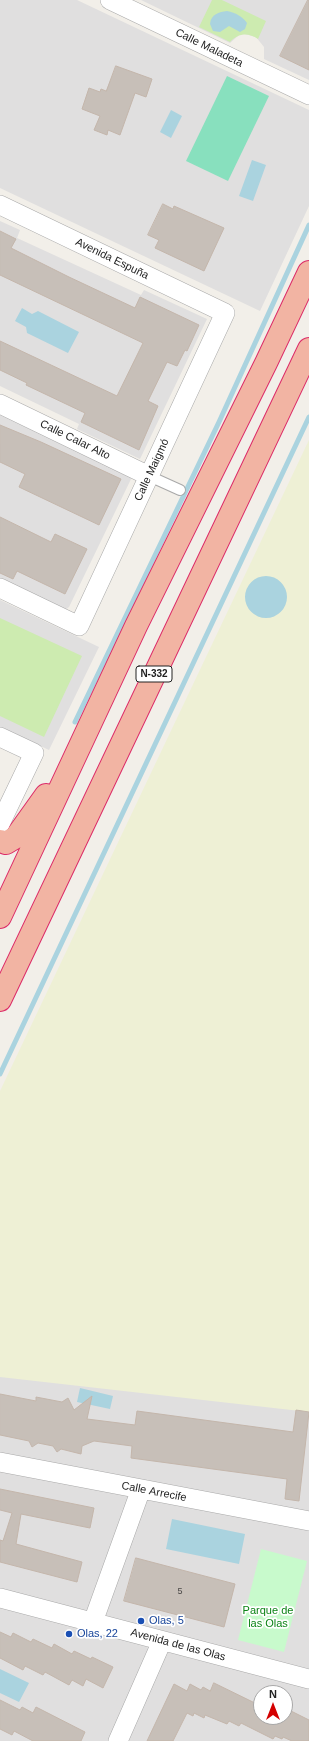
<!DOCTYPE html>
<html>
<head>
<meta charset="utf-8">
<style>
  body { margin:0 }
  #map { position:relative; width:309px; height:1741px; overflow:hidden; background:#f2efe9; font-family:Helvetica,sans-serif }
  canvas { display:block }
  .north { position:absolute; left:253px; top:1685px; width:40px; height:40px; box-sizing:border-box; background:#fff; border:1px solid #a7a7a7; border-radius:50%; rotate:0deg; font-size:11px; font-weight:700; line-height:16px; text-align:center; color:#222 }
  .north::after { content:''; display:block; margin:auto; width:14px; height:18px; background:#d40000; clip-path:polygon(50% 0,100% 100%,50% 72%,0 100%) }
</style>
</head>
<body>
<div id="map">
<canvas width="309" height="1741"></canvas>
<div class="north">N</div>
</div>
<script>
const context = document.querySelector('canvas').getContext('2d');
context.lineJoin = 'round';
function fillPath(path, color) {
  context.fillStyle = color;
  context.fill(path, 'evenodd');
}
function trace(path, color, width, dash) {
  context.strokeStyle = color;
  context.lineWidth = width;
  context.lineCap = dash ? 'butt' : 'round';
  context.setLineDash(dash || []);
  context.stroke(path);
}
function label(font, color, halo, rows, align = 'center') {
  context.font = font + ' Helvetica,sans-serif';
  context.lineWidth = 3.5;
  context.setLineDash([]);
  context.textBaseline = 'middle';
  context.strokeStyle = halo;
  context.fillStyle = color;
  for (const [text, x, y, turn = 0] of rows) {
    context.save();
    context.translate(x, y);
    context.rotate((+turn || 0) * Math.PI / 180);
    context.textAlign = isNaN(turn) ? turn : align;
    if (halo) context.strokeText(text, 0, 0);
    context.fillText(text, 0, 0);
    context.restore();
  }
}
fillPath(new Path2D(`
  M0,0H77L309,110V206L260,311L0,188Z
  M141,0H309V80L264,59V47L256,37L245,34L239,35L230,43Z
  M0,221L20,230L17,238L141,295L144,290L207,319L140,459L77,429L79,424L0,386Z
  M0,414L132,477L69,607L65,610L0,581Z
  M0,600L99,647L49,750L0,727Z
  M0,1376L309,1411V1741H0ZM261,1693H285V1717H261Z`), '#e0dfdf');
fillPath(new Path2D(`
  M309,440V1412L0,1377V1091Z`), '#eef0d5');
fillPath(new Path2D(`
  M212,0H222L266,21L258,39C248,32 238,33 230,42L199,27Z
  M0,618L82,656L44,737L0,716Z`), '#cdebb0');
fillPath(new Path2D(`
  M261,1549L307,1561L284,1652L238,1640Z`), '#c8facc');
fillPath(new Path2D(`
  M227,76L269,96L228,181L186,161Z`), '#88e0be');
fillPath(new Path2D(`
  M227,11C236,13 242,16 247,23L245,29L240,32L229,26L220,32L213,31L210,24C211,14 219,12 227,11Z
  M171,110L182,116L171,138L160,132Z
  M252,160L266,165L253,201L239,196Z
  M22,308L32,314L38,311L79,332L68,353L27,333L26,327L15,321Z
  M245 597a21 21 0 1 1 42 0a21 21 0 1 1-42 0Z
  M80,1388L113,1396L110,1409L77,1402Z
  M172,1519L245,1534L239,1564L166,1549Z
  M0,1669L29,1683L19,1702L0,1693Z`), '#aad3df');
trace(new Path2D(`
  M75,722L219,422L309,225
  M0,1074L309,417`), '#aad3df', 5);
const building = new Path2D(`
  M308,0H309V70L280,56Z
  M116,66L152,79L146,97L135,93L120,135L108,130L107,135L94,130L100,116L82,109L89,88L100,92L101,89L106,91Z
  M163,204L173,209L174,206L224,228L204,271L155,248L159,240L148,235Z
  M0,231L16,239L11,248L69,277L135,308L140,297L199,325L187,351L185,350L177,366L167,362L148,401L158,406L139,450L81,422L85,413L26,385L27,383L0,370V341L117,396L143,343L0,275Z
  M0,425L41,442L121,479L99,525L19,487L25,474L0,462Z
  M0,517L51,542L55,534L87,549L65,594L17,571L13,579L0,573Z
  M0,1394L36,1401V1397L62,1402L68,1398L74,1410L92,1396L87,1419L135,1425L137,1411L293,1432L296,1410L309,1412L299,1501L285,1499L287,1479L131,1458L132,1446L94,1441L82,1446L81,1454L61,1449L57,1452L53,1446L38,1443L32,1447L29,1441L0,1435Z
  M0,1489L94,1508L90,1528L21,1514L16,1544L82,1562L77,1582L0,1562V1540L3,1541L12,1513L0,1510Z
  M136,1558L235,1584L224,1627L124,1601Z
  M0,1632L11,1637L13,1633L31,1642L33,1639L52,1648L54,1644L72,1654L74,1651L91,1659L92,1657L113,1667L103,1688L86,1679L83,1686L72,1680L69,1685L45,1672L43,1675L25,1666L23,1670L0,1658Z
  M214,1683L261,1706V1717L285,1718V1714L289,1716L291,1711L309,1720V1741H292L283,1737L282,1739L275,1736L273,1739L241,1723L239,1726L229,1721L227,1724L205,1715L204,1718L194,1713L193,1716L187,1713L173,1741H147L174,1684L187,1691L190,1684L201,1690L203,1687L210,1691Z
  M0,1700L20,1710L22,1707L33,1713L36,1707L85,1732L81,1741H33L14,1731L12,1735L0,1729Z`);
fillPath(building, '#c7bfb8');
trace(building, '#c4b6ab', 1);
const service = new Path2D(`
  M149,476L180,490`);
const minor = new Path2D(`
  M110,0L309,95
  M0,205L225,313L79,626L0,588
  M0,404L149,476
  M0,737L34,753L0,824
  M0,1462L309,1521
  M0,1598L309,1679
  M93,1622L141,1489
  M118,1741L162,1641`);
const trunk = new Path2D(`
  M0,841L6,843L16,837L46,795
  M0,917L136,626L266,363L309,272
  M0,1000L309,349`);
trace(service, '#a9a9a9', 12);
trace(minor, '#a9a9a9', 20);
trace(trunk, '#dc2a67', 24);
trace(service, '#fff', 10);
trace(minor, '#fff', 19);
trace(trunk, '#f2b4a3', 22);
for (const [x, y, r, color] of [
  [141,1621,4,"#1a4fb4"],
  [69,1634,4,"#1a4fb4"]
]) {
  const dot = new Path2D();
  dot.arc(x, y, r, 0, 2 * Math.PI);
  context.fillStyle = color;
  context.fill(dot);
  trace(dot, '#fff', 1.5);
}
label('9px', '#4b4948', null, [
  ["5",180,1592]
]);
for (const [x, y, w] of [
  [154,674,36]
]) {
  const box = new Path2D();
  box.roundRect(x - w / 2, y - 8, w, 16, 3);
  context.fillStyle = '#fff';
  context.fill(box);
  trace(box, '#222', 1);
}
label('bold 10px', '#222', null, [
  ["N-332",154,674]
]);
label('11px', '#222', '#fff', [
  ["Calle Maladeta",209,48,26],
  ["Avenida Espuña",112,259,26],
  ["Calle Calar Alto",75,440,26],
  ["Calle Maigmó",152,470,-65],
  ["Calle Arrecife",154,1492,11],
  ["Avenida de las Olas",178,1645,15]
]);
label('11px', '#0c8416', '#fff', [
  ["Parque de",268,1611],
  ["las Olas",268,1624]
]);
label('11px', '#164399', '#fff', [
  ["Olas, 5",149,1621],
  ["Olas, 22",77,1634]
], 'left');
</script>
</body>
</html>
